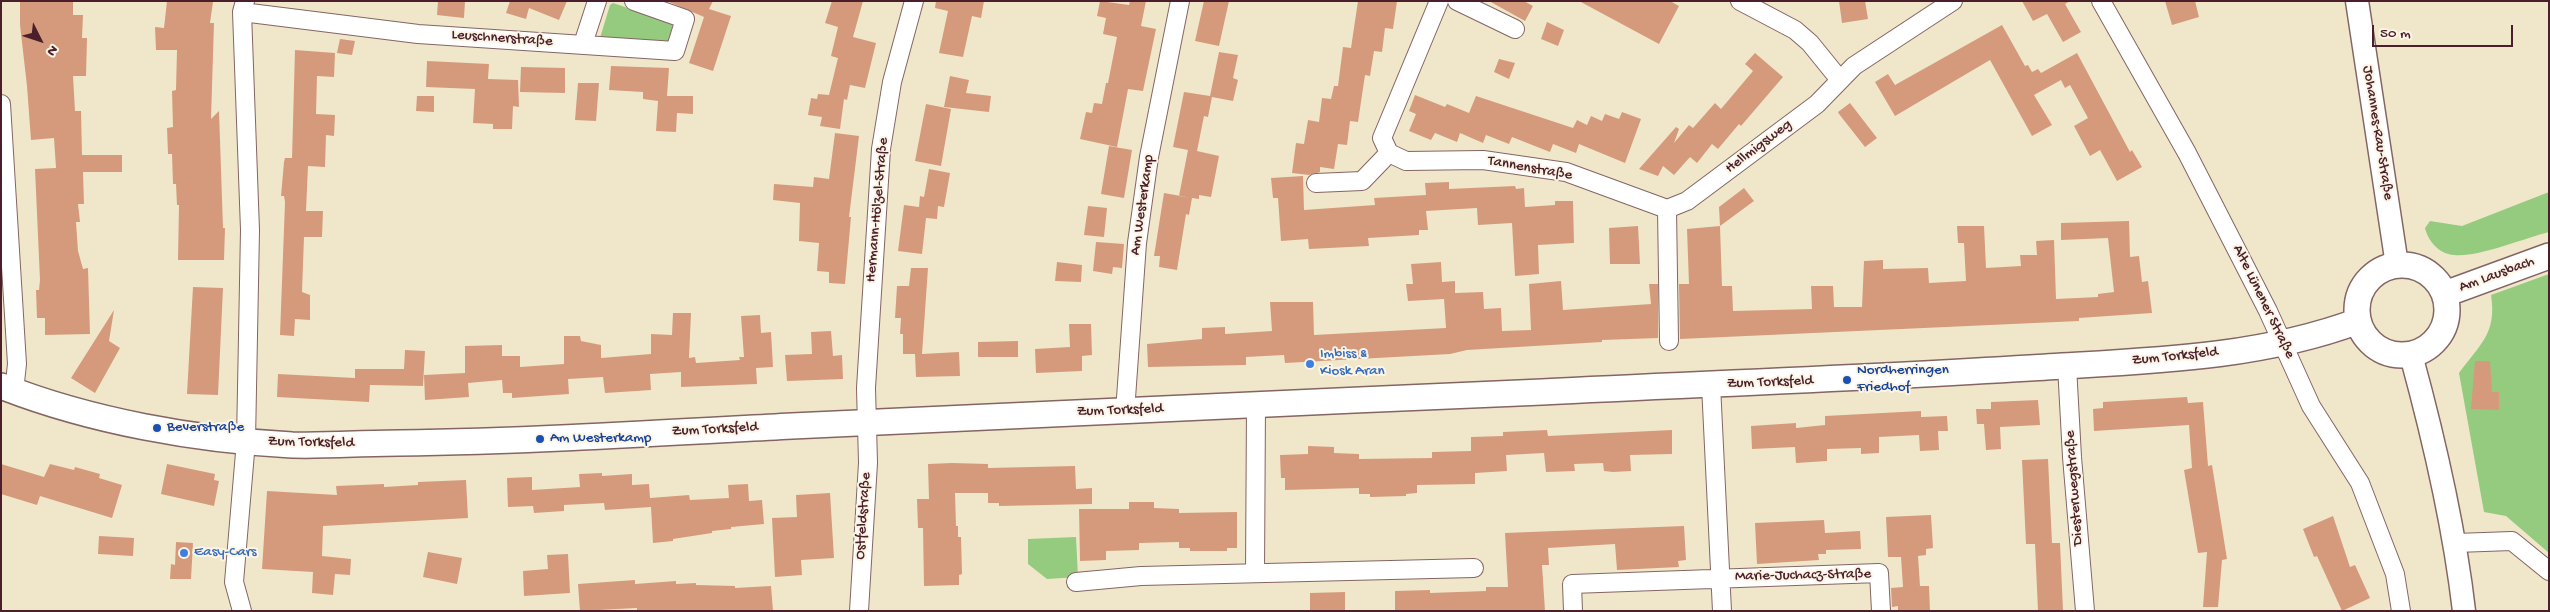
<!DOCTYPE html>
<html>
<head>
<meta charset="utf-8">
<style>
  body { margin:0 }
  #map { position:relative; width:2550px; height:612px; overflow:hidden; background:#f0e7ca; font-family:"Gochi Hand",sans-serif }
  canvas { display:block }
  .frame { position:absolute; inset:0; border:2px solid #4a1f2b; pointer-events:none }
  .north { position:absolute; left:15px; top:15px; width:50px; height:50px; -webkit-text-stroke:4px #fcf5e5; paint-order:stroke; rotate:131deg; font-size:14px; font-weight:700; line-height:20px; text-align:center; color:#4a1f2b }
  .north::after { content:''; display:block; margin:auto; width:18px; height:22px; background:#4a1f2b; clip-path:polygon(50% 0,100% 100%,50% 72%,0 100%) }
  .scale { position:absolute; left:2372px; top:25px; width:141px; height:22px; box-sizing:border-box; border:2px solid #4a1f2b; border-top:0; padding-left:6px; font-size:15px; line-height:18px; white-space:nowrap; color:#4a1f2b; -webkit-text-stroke:4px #fcf5e5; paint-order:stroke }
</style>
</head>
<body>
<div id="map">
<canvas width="2550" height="612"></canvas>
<div class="frame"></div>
<div class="north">N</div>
<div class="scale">50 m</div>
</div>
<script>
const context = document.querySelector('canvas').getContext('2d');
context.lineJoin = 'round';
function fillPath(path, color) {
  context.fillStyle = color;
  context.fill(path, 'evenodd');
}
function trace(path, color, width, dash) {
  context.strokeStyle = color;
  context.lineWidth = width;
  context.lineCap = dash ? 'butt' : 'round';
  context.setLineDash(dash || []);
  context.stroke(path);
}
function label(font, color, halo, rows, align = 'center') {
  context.font = font + ' "Gochi Hand",sans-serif';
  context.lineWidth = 4;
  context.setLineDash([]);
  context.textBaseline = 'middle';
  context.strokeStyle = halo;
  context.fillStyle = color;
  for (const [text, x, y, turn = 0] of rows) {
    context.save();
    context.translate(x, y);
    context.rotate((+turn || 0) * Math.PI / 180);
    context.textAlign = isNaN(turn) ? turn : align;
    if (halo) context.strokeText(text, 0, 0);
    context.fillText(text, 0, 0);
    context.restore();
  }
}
fillPath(new Path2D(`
  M613,3L670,22L673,25L668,42L600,38L610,5Z
  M2549,192V232C2525,238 2476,258 2454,255C2439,254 2428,241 2425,228L2430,221L2462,226Z
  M2549,274V553L2506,516L2484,512L2459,373C2480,344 2497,334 2491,295Z
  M1076,537L1078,577L1047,579L1028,564V539Z`), '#94cb7e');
fillPath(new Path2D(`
  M20,1H73V15H83L82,38H87L86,76H73L75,111H81L82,155H122V172H83L84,204H78L80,222H76L78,251L83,269L88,268L90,334L45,335V318H37L36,290H39L40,280L35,169L56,168L54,138L31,140L27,86L20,25Z
  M167,1L213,2L210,23H214L211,119L219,111L223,228H225L224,260H178L179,205H177L176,184H173L172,154H168L167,128L173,127L172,91L176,90L177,50H156L155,27L164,28Z
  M438,1H465L464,18L437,15Z
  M510,1H567L559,20L529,8L526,19L506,13Z
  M667,1H713L709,9L731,16L713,71L689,63L704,17Z
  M832,1H863L853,37L876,43L865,88L850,85L847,100L844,99L840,129L820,126L822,117L808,115L811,98L817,99L818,94L829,95L838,58L831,56L838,27L825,23Z
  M936,1H984L981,18L972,16L963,57L939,53L948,11L935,8Z
  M1100,1L1129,5L1130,1H1146L1141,26L1156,29L1143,91L1128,89L1117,147L1080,139L1086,112L1092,113L1094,103L1102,104L1106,83H1108L1117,37L1103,34L1106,18L1097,16Z
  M1204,1H1229L1219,46L1195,41Z
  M1358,1H1397L1393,29L1385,28L1382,52L1374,51L1370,76L1365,75L1358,122L1350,121L1347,145L1338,144L1334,169L1320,167V172L1309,175L1292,173L1296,143L1304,144L1308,120L1319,122L1322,98L1331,99L1334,86H1338L1343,47L1351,48Z
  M1489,1H1524L1533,6L1525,21Z
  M1579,1H1670L1679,6L1659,44Z
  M1839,1H1865L1868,19L1842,23Z
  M2022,1H2070L2065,4L2081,32L2063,42L2047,14L2033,21Z
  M2165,1H2195L2199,17L2172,25Z
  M1547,22L1564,30L1558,46L1541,39Z
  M2002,25L2025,66L2028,65L2032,72L2038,69L2041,73L2077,53L2130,152L2132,150L2142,167L2117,181L2100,150L2090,156L2074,126L2088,118L2070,85L2065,88L2061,80L2034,95L2052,125L2032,136L1990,60L1895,116L1875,82L1888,74L1895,85Z
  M340,39L355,41L352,55L337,53Z
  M295,50L335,53L334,77L317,76L316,114L335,115L334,136L326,135L325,167L308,166L306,211H323L322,237H304L302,292L310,295V320L295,319L294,336L280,335L285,202L284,196H281L284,162L285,158H292Z
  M1219,52L1238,55L1233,78L1238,80L1233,101L1212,97L1208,117L1204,116L1197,151L1219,156L1211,197L1199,195V199L1179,196L1188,150L1173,147L1184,92L1210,96Z
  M1755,53L1783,77L1741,126L1739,124L1718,149L1712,144L1697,163L1690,157L1674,175L1663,166L1658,176L1639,169L1676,127L1679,129L1674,143L1689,125L1693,128L1715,103L1721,109L1753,71L1745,64Z
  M1499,59L1515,63L1509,79L1494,72Z
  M427,61L489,64L488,79L518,80L519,107L513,106L512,129H493V124L473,123L475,89L426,87Z
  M611,66L669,68L667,96H693V114L677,113L676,132L656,131L658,101L643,99V92L609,90Z
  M521,67L565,68V93L520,92Z
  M950,76L969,80L966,93L991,96L989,112L944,107Z
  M578,83H599L596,121L575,120Z
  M1415,95L1445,107L1447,104L1469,113L1476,96L1573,128L1577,120L1587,125L1591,116L1602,121L1605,114L1619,119L1622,112L1641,119L1625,163L1579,144L1576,153L1553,144L1550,152L1512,137L1509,144L1486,135L1483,143L1460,133L1457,142L1435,133L1431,140L1409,131L1416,114L1409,111Z
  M417,96H434V112L416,111Z
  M1850,103L1877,138L1865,147L1839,114L1838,112Z
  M926,104L951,109L941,166L915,161Z
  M835,133L859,136L849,217H851L845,284L829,283V272L817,271L819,243L799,241L800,203L773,200L774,184L813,187L814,177L829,179Z
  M1109,146L1132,150L1124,198L1101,194Z
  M929,169L950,173L944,207L938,206L937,219L926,218L922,254L898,251L904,205L919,207L920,196L924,197Z
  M1303,176L1304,210L1375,205L1374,198L1426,195L1425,183L1449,182V189L1515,186L1516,189L1524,188L1525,207L1555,205V201H1573L1574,243L1538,245L1539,274L1515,276L1512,223L1478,225L1477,208L1426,211L1428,230H1419V235L1368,238L1369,246L1309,249L1308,239L1281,241L1278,198H1273L1271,178Z
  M1744,188L1754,201L1720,226L1722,286H1732L1733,311L1812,309L1811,286H1833L1834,307H1862L1864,261L1883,260V269L1928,268L1929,283L1966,281L1964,243H1958L1957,226H1984L1986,268L2021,266L2020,255H2037L2036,241L2054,240L2056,299L2098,297V294L2114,292L2108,238L2061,240V223L2129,221L2130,257L2139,256L2142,282L2148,281L2152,313L2079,318V321L1680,339L1679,284H1689L1687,229L1720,226L1719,207Z
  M1164,193L1192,198L1189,215L1186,214L1177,270L1159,267L1160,256H1154Z
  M1088,206L1107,208L1104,237L1084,235Z
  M1638,226L1640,264H1610L1609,228Z
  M1096,242L1124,244L1122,268L1113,267L1112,274L1093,271Z
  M1057,262L1082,265L1081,282L1055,281Z
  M1441,262L1442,282L1455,281V293L1483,292L1484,309L1501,308L1502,331L1531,330L1529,284L1561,281L1563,310L1651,304L1649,284H1658V338L1602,340V342L1467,350L1450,354L1285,363L1284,355L1246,357V365L1148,367L1147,344L1202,339V328L1225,327V334L1272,331L1270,302H1313L1314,335L1446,328L1444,299L1408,301L1406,284H1413L1411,264Z
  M911,268H928L922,354L959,352L960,376L916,377L915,354H903V334H900L901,318H895L897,286H909Z
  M193,287L223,288L218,395L187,394Z
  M114,310L109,341L120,348L95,393L71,378Z
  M673,313H691L689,358L695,357L696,363L740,360L739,357H744L741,316L760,315L761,333L771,332L773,367L756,368L757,384L681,387V372L650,374L651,390L605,393L603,377L568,379L569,394L512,398V393H503L502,380L468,383L469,397L425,400L424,375L465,373V346L502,345V356H520V367L564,364V336H580L581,341L601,345V358L651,354V334L672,335Z
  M1069,324H1091L1092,355L1082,356V371L1036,373L1035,349L1070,347Z
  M831,331L833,356L842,355L843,379L787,381L785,355L812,354L811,332Z
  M1018,341V357H978V342Z
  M405,350L425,351L423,386L370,385L369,402L277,397L278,374L355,378V369H404Z
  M2475,361H2490L2492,392H2499V410L2471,409Z
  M2187,397L2188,403L2203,402L2208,466L2212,465L2227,559L2222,560L2218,607H2203L2207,552L2198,553L2184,470L2192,468L2189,425L2094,431L2093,409L2103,408V402Z
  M2038,400L2040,425L2000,427L2001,449L1986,450L1984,424H1977L1976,409H1991V402Z
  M1921,411V417L1947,416L1948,431H1938L1939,450L1920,451L1919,435L1879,437V453L1861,454V448L1827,449V461L1796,463L1795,447L1752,449L1751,426L1796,423V428L1825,425V416Z
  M1547,430L1548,436L1672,430V454L1630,455L1631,471L1613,472L1604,471L1603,463L1574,464L1575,471L1546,472L1544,453L1506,455L1507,471L1475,473V484L1417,485V493L1406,494V496L1370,497V494H1359V488L1285,490V478H1281L1280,455L1308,454V446L1334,447V453L1359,454V459L1432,458V452L1471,451V437L1503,436V432Z
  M2048,459L2052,543H2060L2063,611H2038L2035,544H2026L2022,460Z
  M952,463L988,464V468L1075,466L1076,489L1092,488V504L999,506V503H988V493H955L956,526H958V537H961L962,574L959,575V585L924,586L923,528H918L917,499H929L928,464Z
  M1,464L44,477L50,464L74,470L75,467L100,474L99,478L122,485L112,518L40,496L37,505L1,494Z
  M167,464L215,474L214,480L219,481L214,506L161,494Z
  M602,473V476L632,474V485L649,484L650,498L689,495L690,500L729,498L728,485L748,484L749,501L762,500L764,524L731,527V529L712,531V533L673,539V541L653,543L651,507L605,510L604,503L564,505V511L534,513L533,506L508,507L507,478L532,477V490L580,487L579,474Z
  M466,480L468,518L323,526L322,556L351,559L350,575L335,574L333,595L312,593L313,572L262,569L267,491L337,495L336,486L384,484V487L418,485V482Z
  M830,493L834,558L801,560L802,575L775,577L772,518L797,517L796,495Z
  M1129,502H1154V508L1179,509V513L1237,512V548H1227V551H1190V548H1179V542L1139,543V550L1106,551V560L1080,561L1079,509H1129Z
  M1931,515L1933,548L1926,549V555L1918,556L1920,586H1929L1930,611H1898V606L1892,607L1891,588L1903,587L1901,557H1888L1886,517Z
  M2333,516L2350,567L2355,565L2370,598L2342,611L2317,556L2314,557L2303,529Z
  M1824,520L1825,533L1860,531L1861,549L1826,550V554H1818L1819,560L1757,564L1755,523Z
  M1684,526L1686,560L1678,561L1679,567L1617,570L1615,544L1548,548L1549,565H1542L1545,611H1395V591L1430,590V593L1486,591V587H1508L1505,533Z
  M99,536L134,538L133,556L98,554Z
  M176,542L193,543L191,579H170L171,564L175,565Z
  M428,552L462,558L457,584L423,577Z
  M568,554L570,593L524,596L523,571L548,569L547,555Z
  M635,580V584L676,581V584L696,583V585L735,586V588L771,586L773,611H637V608L580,611L578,584Z
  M1345,592V611H1310V593Z`), '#d59a7c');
const minor = new Path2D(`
  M1439,1L1382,138L1389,153L1406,161L1483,160L1566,172L1667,209
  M1457,1L1515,29
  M1740,1L1795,30L1810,43L1840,80
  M2101,1L2187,153L2268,311L2311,406L2360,483L2395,574L2401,611
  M242,12L418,34L675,51L685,19L634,1
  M583,44L597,1
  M1,104L17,364L14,391
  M1316,183L1362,181L1389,153
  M1667,209L1687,201L1817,104L1854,66L1953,1
  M1667,209L1669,341
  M2067,366L2072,457L2085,611
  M1711,385L1722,611
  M1125,412L1137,243L1149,157L1180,1
  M2456,543L2512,541L2549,571
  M1255,573L1256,405
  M1076,582L1141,576L1474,568
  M242,611L234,582L246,441L250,230L242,12L245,1
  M859,611L868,463L866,388L881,149L892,82L914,1
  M1573,611L1572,584L1879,573L1881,611`);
const tertiary = new Path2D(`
  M2357,1L2397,265
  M2411,355C2434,439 2454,524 2464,611`);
const secondary = new Path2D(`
  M2357 310a45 45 0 1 1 90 0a45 45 0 1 1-90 0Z
  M2445,294L2549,256
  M1,386C90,421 196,440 292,445C328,446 364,443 399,443C530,441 661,433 792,426C1042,413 1292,403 1542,392C1704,384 1867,378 2030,368C2139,361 2254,360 2358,321`);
trace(minor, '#846563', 20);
trace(tertiary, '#846563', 25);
trace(secondary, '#846563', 28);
trace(minor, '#fff', 18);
trace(tertiary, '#fff', 22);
trace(secondary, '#fff', 25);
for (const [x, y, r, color] of [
  [1310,364,5,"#3f7fe0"],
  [1847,380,5,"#1a4fb4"],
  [157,428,5,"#1a4fb4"],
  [540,439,5,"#1a4fb4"],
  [184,553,5,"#3f7fe0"]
]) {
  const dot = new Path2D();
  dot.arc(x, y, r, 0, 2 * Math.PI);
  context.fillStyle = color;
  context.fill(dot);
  trace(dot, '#fcf5e5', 2);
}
label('15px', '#4a1f2b', '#fcf5e5', [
  ["Leuschnerstraße",502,39,4],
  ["Johannes-Rau-Straße",2377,133,81],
  ["Hellmigsweg",1759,147,-37],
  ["Tannenstraße",1530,169,10],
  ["Am Westerkamp",1143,205,-82],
  ["Hermann-Hölzel-Straße",878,210,-85],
  ["Am Lausbach",2497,275,-20],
  ["Alte Lünener Straße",2263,302,64],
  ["Zum Torksfeld",2175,357,-6],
  ["Zum Torksfeld",1770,383,-2],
  ["Zum Torksfeld",1120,411,-2],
  ["Zum Torksfeld",715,430,-3],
  ["Zum Torksfeld",311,443,1],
  ["Diesterwegstraße",2075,488,-94],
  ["Ostfeldstraße",864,516,-86],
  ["Marie-Juchacz-Straße",1803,576,-1]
]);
label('15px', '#366cbe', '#fcf5e5', [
  ["Imbiss &",1320,355],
  ["Kiosk Aran",1320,372],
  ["Easy-Cars",194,553]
], 'left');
label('15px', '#164399', '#fcf5e5', [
  ["Nordherringen",1857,371],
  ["Friedhof",1857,388],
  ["Beverstraße",167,428],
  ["Am Westerkamp",550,439]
], 'left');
</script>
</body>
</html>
